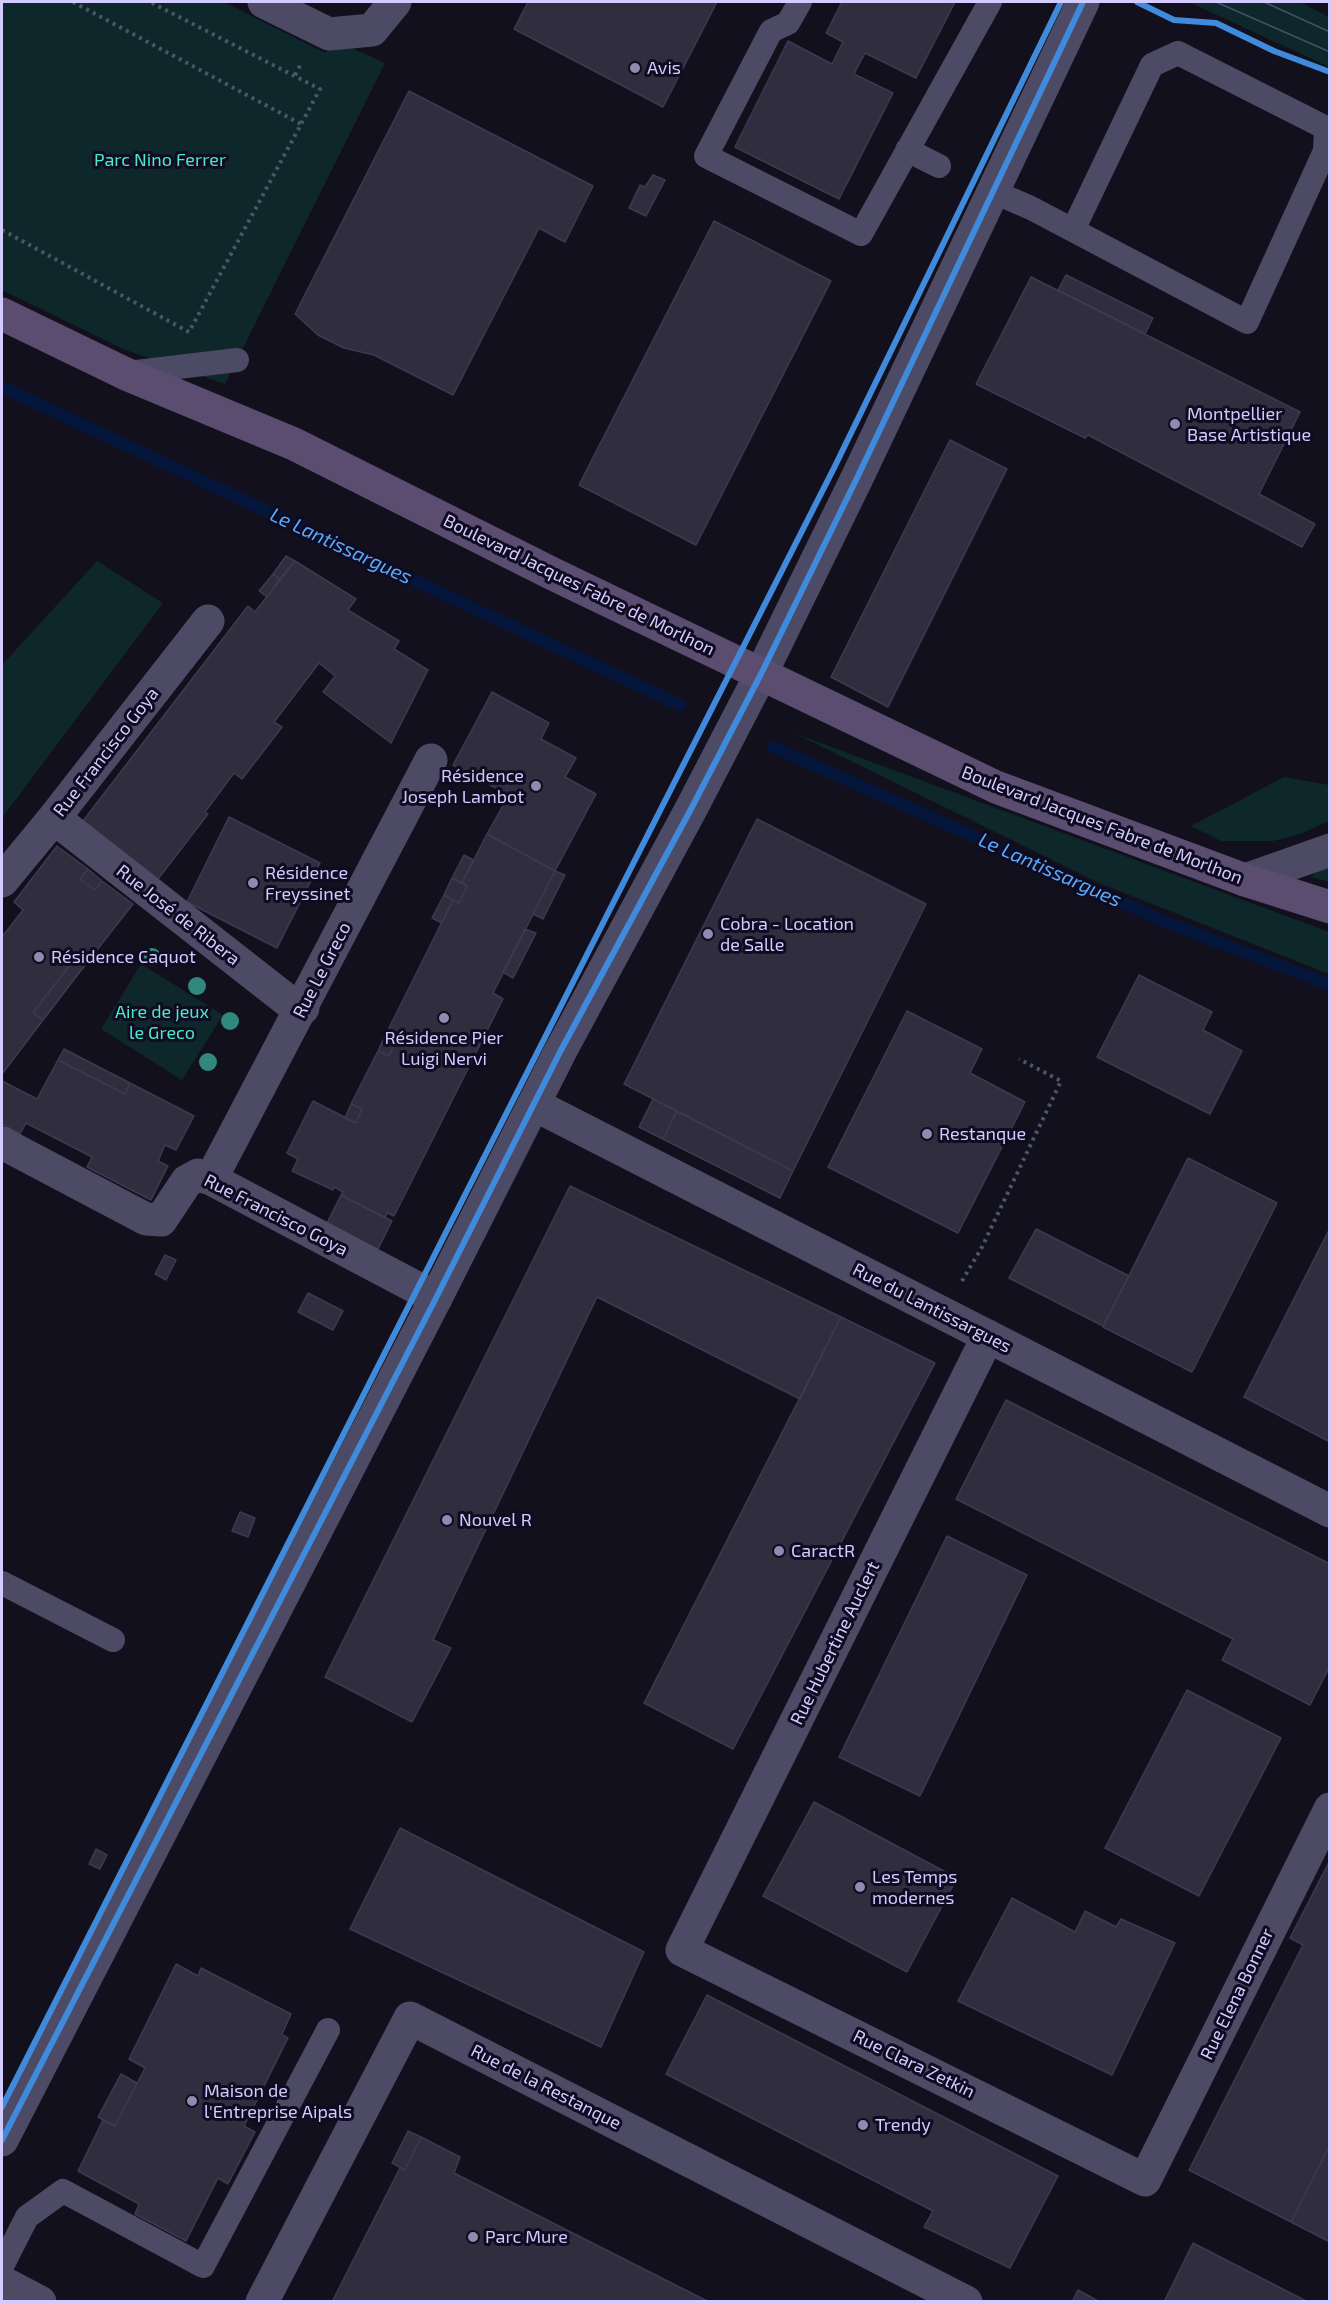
<!DOCTYPE html>
<html>
<head>
<meta charset="utf-8">
<style>
  body { margin:0 }
  #map { position:relative; width:1331px; height:2303px; overflow:hidden; background:#12101c; font-family:"Exo 2",sans-serif }
  canvas { display:block }
  .frame { position:absolute; inset:0; border:3px solid #d3cbff; pointer-events:none }
</style>
</head>
<body>
<div id="map">
<canvas width="1331" height="2303"></canvas>
<div class="frame"></div>
</div>
<script>
const context = document.querySelector('canvas').getContext('2d');
context.lineJoin = 'round';
function fillPath(path, color) {
  context.fillStyle = color;
  context.fill(path, 'evenodd');
}
function trace(path, color, width, dash) {
  context.strokeStyle = color;
  context.lineWidth = width;
  context.lineCap = dash ? 'butt' : 'round';
  context.setLineDash(dash || []);
  context.stroke(path);
}
function label(font, color, halo, rows, align = 'center') {
  context.font = font + ' "Exo 2",sans-serif';
  context.lineWidth = 6;
  context.setLineDash([]);
  context.textBaseline = 'middle';
  context.strokeStyle = halo;
  context.fillStyle = color;
  for (const [text, x, y, turn = 0] of rows) {
    context.save();
    context.translate(x, y);
    context.rotate((+turn || 0) * Math.PI / 180);
    context.textAlign = isNaN(turn) ? turn : align;
    if (halo) context.strokeText(text, 0, 0);
    context.fillText(text, 0, 0);
    context.restore();
  }
}
fillPath(new Path2D(`
  M2,2H224L325,53L334,40L385,63L225,384L123,349L2,290Z
  M1189,2H1300L1329,17V67Z
  M97,561L163,603L2,818V665Z
  M794,733L1329,932V974L1099,883Z
  M1284,777L1329,785V821L1300,834L1273,841H1221L1191,826Z
  M1322,865L1329,867V882L1311,877Z
  M141,964L223,1015L182,1080L101,1029Z`), '#0e272a');
trace(new Path2D(`
  M2,387L680,705
  M773,747L1166,922L1330,985`), '#05163d', 12);
const building = new Path2D(`
  M528,2H717L663,107L514,29Z
  M842,2H955L916,78L865,53L854,74L893,93L839,199L735,147L788,41L832,64L843,42L826,33Z
  M409,91L593,186L565,242L539,228L453,395L374,355L344,348L318,335L295,314Z
  M653,175L665,180L646,216L629,208L640,185L645,187Z
  M714,221L831,281L696,545L579,485Z
  M1066,275L1153,318L1145,334L1058,290Z
  M1031,277L1300,412L1259,494L1315,524L1302,547L1088,435L1085,438L976,384Z
  M950,440L1007,469L888,707L831,677Z
  M286,556L295,561L280,579L273,574Z
  M295,561L356,599L348,610L399,641L394,649L428,670L391,743L323,692L335,676L319,663L274,722L282,727L242,779L234,773L205,812L208,814L158,879L83,821L248,606L255,612Z
  M273,574L280,579L267,597L259,591Z
  M492,692L549,723L541,739L576,758L565,777L596,794L555,871L487,834L509,795L453,765Z
  M229,817L320,863L277,948L187,902Z
  M757,819L926,904L793,1171L624,1084Z
  M487,834L555,871L493,993L503,999L394,1216L387,1213L385,1218L341,1195L343,1192L334,1187L333,1190L292,1171L298,1159L287,1153L313,1101L356,1123L362,1109L351,1104L378,1051L389,1056L395,1043L384,1038L453,900L459,903L467,886L462,883Z
  M57,846L88,869L80,879L95,890L102,881L133,904L89,960L79,953L33,1013L43,1020L2,1074V937L23,910L14,902Z
  M464,855L473,860L462,883L452,878Z
  M88,869L102,881L95,890L80,879Z
  M555,871L565,875L543,919L533,914Z
  M452,878L467,886L459,903L444,895Z
  M444,895L453,900L442,923L432,918Z
  M525,929L536,933L513,978L503,972Z
  M79,953L89,960L43,1020L33,1013Z
  M1139,975L1212,1012L1203,1030L1242,1051L1210,1114L1097,1057Z
  M907,1011L982,1049L970,1073L1025,1102L958,1233L828,1167Z
  M384,1038L395,1043L389,1056L378,1051Z
  M64,1049L130,1083L125,1094L58,1060Z
  M58,1060L125,1094L130,1083L194,1116L176,1150L165,1145L158,1161L168,1166L151,1200L87,1167L92,1157L26,1123L20,1134L2,1124V1081L37,1099Z
  M653,1099L677,1111L663,1139L639,1127Z
  M351,1104L362,1109L356,1123L345,1118Z
  M677,1111L793,1171L780,1198L663,1139Z
  M1188,1158L1277,1203L1192,1372L1103,1327Z
  M570,1186L841,1317L800,1399L597,1297L433,1640L451,1648L412,1722L325,1677Z
  M341,1195L392,1221L375,1255L324,1229Z
  M1330,1228V1442L1244,1397Z
  M1036,1229L1129,1276L1103,1326L1009,1278Z
  M165,1255L176,1260L166,1280L155,1274Z
  M308,1293L343,1311L333,1330L298,1312Z
  M841,1317L935,1363L733,1749L644,1703Z
  M1006,1400L1330,1564V1666L1310,1705L1222,1660L1233,1639L956,1499Z
  M240,1512L255,1518L248,1537L232,1531Z
  M947,1536L1027,1575L920,1796L839,1757Z
  M1187,1690L1281,1738L1199,1896L1105,1848Z
  M814,1802L957,1878L907,1972L763,1896Z
  M400,1828L644,1952L601,2047L350,1929Z
  M96,1849L107,1855L100,1869L89,1864Z
  M1330,1860V2145L1291,2222L1189,2170L1303,1945L1290,1938Z
  M1012,1898L1075,1932L1085,1911L1116,1927L1121,1919L1175,1943L1112,2075L958,2001Z
  M176,1964L198,1976L201,1968L291,2014L282,2034L288,2038L244,2126L255,2132L228,2184L218,2178L186,2241L135,2214L139,2204L78,2171L103,2120L115,2126L145,2068L129,2059Z
  M707,1995L1058,2176L1010,2268L924,2227L933,2211L666,2074Z
  M121,2074L137,2083L115,2126L98,2117Z
  M408,2131L421,2137L405,2170L392,2163Z
  M421,2137L460,2157L454,2173L709,2302H332L400,2168L405,2170Z
  M1330,2145V2242L1291,2222Z
  M1193,2243L1308,2302H1164Z
  M1078,2290L1100,2302H1072Z`);
fillPath(building, '#302d3f');
trace(building, '#3e3951', 1.5);
trace(new Path2D(`
  M73,2L301,124
  M295,75L302,62
  M2,230L189,332L320,89L150,2
  M962,1281L982,1247L1061,1081L1019,1059`), '#485869', 4, [3, 4.5]);
trace(new Path2D(`
  M800,2L788,23L771,31L706,156L861,234L990,2
  M907,150L939,166
  M994,192L1031,208L1247,322L1325,151L1326,128L1178,53L1152,65L1073,230
  M128,373L237,360
  M2,1583L113,1640
  M2,2266L27,2217L63,2191L203,2266L328,2030`), '#4c4a65', 24);
trace(new Path2D(`
  M264,2L329,34L372,30L395,2
  M54,818L288,1001L303,1008
  M1245,880L1330,850
  M2,881L54,818L208,621
  M535,1105L1330,1511
  M2,1143L146,1219L161,1220L187,1181L198,1175L211,1179L436,1298
  M211,1179L431,760
  M988,1336L682,1950L1145,2180L1330,1809
  M2,2282L40,2302
  M262,2302L410,2018L966,2302`), '#4c4a65', 33);
trace(new Path2D(`
  M2,2140L436,1298L560,1052L691,809L761,674L857,478L1083,2`), '#4c4a65', 33);
trace(new Path2D(`
  M2,314L126,374L294,444L553,574L996,787L1245,880L1330,907`), '#5a4d6f', 33);
trace(new Path2D(`
  M1216,2L1330,52
  M1264,2L1330,32`), '#3f5267', 1.5);
trace(new Path2D(`
  M1137,2L1174,20L1216,23L1274,51L1330,72
  M2,2107L834,468L1061,2
  M2,2140L436,1298L560,1052L691,809L761,674L857,478L1083,2`), '#408adc', 6);
context.fillStyle = '#31887c';
for (const [x, y] of [
  [152,957],
  [197,986],
  [230,1021],
  [208,1062]
]) {
  context.beginPath();
  context.arc(x, y, 9, 0, 2 * Math.PI);
  context.fill();
}
for (const [x, y, r, color] of [
  [635,68,6,"#8f8ab0"],
  [1175,424,6,"#8f8ab0"],
  [536,786,6,"#8f8ab0"],
  [253,883,6,"#8f8ab0"],
  [708,934,6,"#8f8ab0"],
  [39,957,6,"#8f8ab0"],
  [444,1018,6,"#8f8ab0"],
  [927,1134,6,"#8f8ab0"],
  [447,1520,6,"#8f8ab0"],
  [779,1551,6,"#8f8ab0"],
  [860,1887,6,"#8f8ab0"],
  [192,2101,6,"#8f8ab0"],
  [863,2125,6,"#8f8ab0"],
  [473,2237,6,"#8f8ab0"]
]) {
  const dot = new Path2D();
  dot.arc(x, y, r, 0, 2 * Math.PI);
  context.fillStyle = color;
  context.fill(dot);
  trace(dot, '#0f0b21', 2);
}
label('18px', '#d3cbff', '#0f0b21', [
  ["Avis",647,68],
  ["Montpellier",1187,414],
  ["Base Artistique",1187,435],
  ["Résidence",524,776,"right"],
  ["Joseph Lambot",524,797,"right"],
  ["Résidence",265,873],
  ["Freyssinet",265,894],
  ["Cobra - Location",720,924],
  ["de Salle",720,945],
  ["Résidence Caquot",51,957],
  ["Résidence Pier",444,1038,"center"],
  ["Luigi Nervi",444,1059,"center"],
  ["Restanque",939,1134],
  ["Nouvel R",459,1520],
  ["CaractR",791,1551],
  ["Les Temps",872,1877],
  ["modernes",872,1898],
  ["Maison de",204,2091],
  ["l'Entreprise Aipals",204,2112],
  ["Trendy",875,2125],
  ["Parc Mure",485,2237]
], 'left');
label('18px', '#4aebca', '#0f0b21', [
  ["Parc Nino Ferrer",160,160],
  ["Aire de jeux",162,1012],
  ["le Greco",162,1033]
]);
label('18px', '#d3cbff', '#0f0b21', [
  ["Boulevard Jacques Fabre de Morlhon",579,585,26],
  ["Rue Francisco Goya",106,752,-52],
  ["Boulevard Jacques Fabre de Morlhon",1102,825,21],
  ["Rue José de Ribera",178,915,38],
  ["Rue Le Greco",322,970,-63],
  ["Rue Francisco Goya",276,1215,27],
  ["Rue du Lantissargues",932,1308,27],
  ["Rue Hubertine Auclert",835,1643,-64],
  ["Rue Elena Bonner",1237,1994,-64],
  ["Rue Clara Zetkin",914,2064,26],
  ["Rue de la Restanque",546,2087,27]
]);
label('italic 20px', '#59abff', '#0f0b21', [
  ["Le Lantissargues",341,546,25],
  ["Le Lantissargues",1050,870,24]
]);
</script>
</body>
</html>
